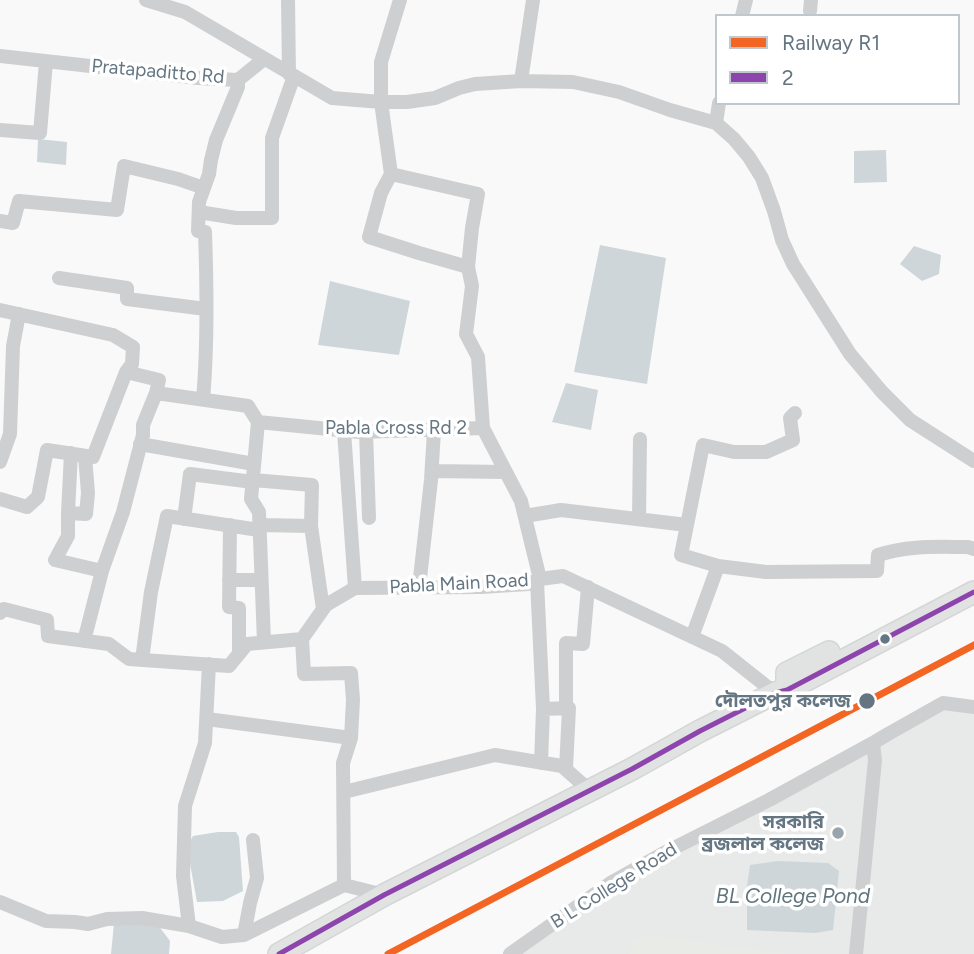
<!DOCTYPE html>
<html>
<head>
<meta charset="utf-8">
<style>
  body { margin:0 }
  #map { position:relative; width:974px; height:954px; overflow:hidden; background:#f9f9f9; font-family:Figtree,sans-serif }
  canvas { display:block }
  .legend { position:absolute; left:715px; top:14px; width:245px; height:91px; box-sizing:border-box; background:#fff; border:2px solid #c1c8cd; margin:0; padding:9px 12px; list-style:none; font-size:21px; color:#657683 }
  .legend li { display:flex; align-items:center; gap:14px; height:35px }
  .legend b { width:35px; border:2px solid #c1c8cd }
</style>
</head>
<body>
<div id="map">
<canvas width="974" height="954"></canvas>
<ul class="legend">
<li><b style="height:9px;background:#f26522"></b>Railway R1</li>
<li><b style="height:9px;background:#8e44ad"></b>2</li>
</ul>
</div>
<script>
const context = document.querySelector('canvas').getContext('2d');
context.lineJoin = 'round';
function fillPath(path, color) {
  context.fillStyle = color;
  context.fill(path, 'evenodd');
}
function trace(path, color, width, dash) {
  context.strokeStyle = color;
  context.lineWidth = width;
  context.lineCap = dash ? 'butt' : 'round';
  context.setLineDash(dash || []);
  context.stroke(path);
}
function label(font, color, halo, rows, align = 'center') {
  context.font = font + ' Figtree,"Noto Sans Bengali",sans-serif';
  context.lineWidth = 7;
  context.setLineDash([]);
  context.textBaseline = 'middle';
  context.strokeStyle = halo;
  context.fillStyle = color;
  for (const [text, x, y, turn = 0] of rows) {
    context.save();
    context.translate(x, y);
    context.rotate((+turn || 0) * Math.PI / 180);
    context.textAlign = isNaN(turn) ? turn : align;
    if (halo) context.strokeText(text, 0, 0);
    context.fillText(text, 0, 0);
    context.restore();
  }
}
fillPath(new Path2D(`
  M943,703L974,707V954H510L555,922Z`), '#e8e9e9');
fillPath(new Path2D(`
  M647,935H648L788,954H630L631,942Z`), '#e8ebe6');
fillPath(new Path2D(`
  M38,139L67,142L66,165L37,162Z
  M886,150L887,182L854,183V151Z
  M600,245L666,258L647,384L574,372Z
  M914,246L941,255L939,274L922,281L900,264Z
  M330,281L410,301L399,355L318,345Z
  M566,383L598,390L591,430L552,422Z
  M218,832H236L239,837L243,891L223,901L197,902L187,847L193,836Z
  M778,861L828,863L839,871L833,930L815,933L747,930V886L750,865Z
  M114,923L158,925L170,941L169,954H111Z`), '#ced6d9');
const highway = new Path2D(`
  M787,690V673L829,652
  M279,954L384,895L632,769L700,731L775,693L787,690L974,592`);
trace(highway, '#d5d6d6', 24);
trace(new Path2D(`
  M146,0L185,12L332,98L381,102H407L435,98L459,88L475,84L521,81L573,82L619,92L670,110L716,123L734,139L749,157L762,178L774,211L782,240L793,264L850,354L882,392L910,420L974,461
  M288,0L289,74
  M400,0L381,62V102L391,174L381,193L369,237L419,253L468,267L472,286L466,334L478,357L483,428L521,501L540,579
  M810,11L811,0
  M742,16L746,0
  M0,56L198,78L238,80L264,59
  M521,81L533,0
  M716,123L719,103
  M0,130L40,133L46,62
  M391,174L478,194L472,228L468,267
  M199,212L236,218H272V138L294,76
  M0,221L13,223L19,201L117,210L124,166L178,179L204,188
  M59,278L127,288V299L206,309
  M0,310L113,335L133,347L132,364L126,372L159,380L156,393L248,406L258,422
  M203,399C208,344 207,288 205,232L198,231L199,202L209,174L211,160L216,140L238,87V80
  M258,422L359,432L483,428
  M258,422L251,499L259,512L264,642
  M344,431L355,588
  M366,432L369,518
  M140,444L254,464
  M71,453L68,513V536L55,560L102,571
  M0,462L10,434L13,346L19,314
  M432,471L506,472
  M253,480L312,485L311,526L323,609
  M0,499L27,507L38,497L47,450L93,457L126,372
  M68,513L86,514L88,493L85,456
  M525,516L561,510L687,525
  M184,519L190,474L253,482
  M639,519L640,439
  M230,525L229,607L239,608V654
  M259,525L311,526
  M718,566L766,572L877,571L878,555C909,545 936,547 968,547L974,549
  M229,580H261
  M537,581L543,709L541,763
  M419,587L431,480L434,431
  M0,613L4,609L47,620L48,636L109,644L129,659L229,666L247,644L302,639
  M692,637L718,566L681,555L703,445L734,452H766L793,440L790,418L795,413
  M302,639L326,605L355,588L481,587L528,584L540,579L563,576L722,651L775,693
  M302,639L304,674L351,673L353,700L351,738L343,763L344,885
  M84,641L102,571L123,512L143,435V425L156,393
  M142,660L151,592L167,516L259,530
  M566,708V643L583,644L588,587
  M543,709L569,708L566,769
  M207,719L351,738
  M344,792L495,755L562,766L589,790
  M0,902L46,921L75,922L88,924L107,919L142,918L189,926L222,937L244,935L344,885L384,895
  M189,926L183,876L185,806L205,743L209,664
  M244,935L250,903L257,878L253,840
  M510,954L612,882L662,854L769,800L873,743L888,734L943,703L974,707
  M856,954L875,760L873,743`), '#cecfd0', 14);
trace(highway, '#e1e2e2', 21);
trace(new Path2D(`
  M279,954L384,895L632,769L700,731L775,693L787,690L974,592`), '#8e44ad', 5);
trace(new Path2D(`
  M388,954L974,645`), '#f26522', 7);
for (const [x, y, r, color] of [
  [885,639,6,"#657683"],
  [867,701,9,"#657683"],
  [838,833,7,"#99a4ac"]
]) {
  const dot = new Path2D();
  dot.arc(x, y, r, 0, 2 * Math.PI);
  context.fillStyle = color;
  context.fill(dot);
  trace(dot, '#fff', 2.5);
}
label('19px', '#657683', '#fff', [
  ["Pratapaditto Rd",158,72,5],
  ["Pabla Cross Rd 2",396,428],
  ["Pabla Main Road",459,584,-3],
  ["B L College Road",614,886,-32]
]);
label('bold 19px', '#657683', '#fff', [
  ["দৌলতপুর কলেজ",851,701]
], 'right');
label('bold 19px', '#657683', '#fff', [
  ["সরকারি",824,822],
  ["ব্রজলাল কলেজ",824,844]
], 'right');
label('italic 21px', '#60757c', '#fff', [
  ["BL College Pond",793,897]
]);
</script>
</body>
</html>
